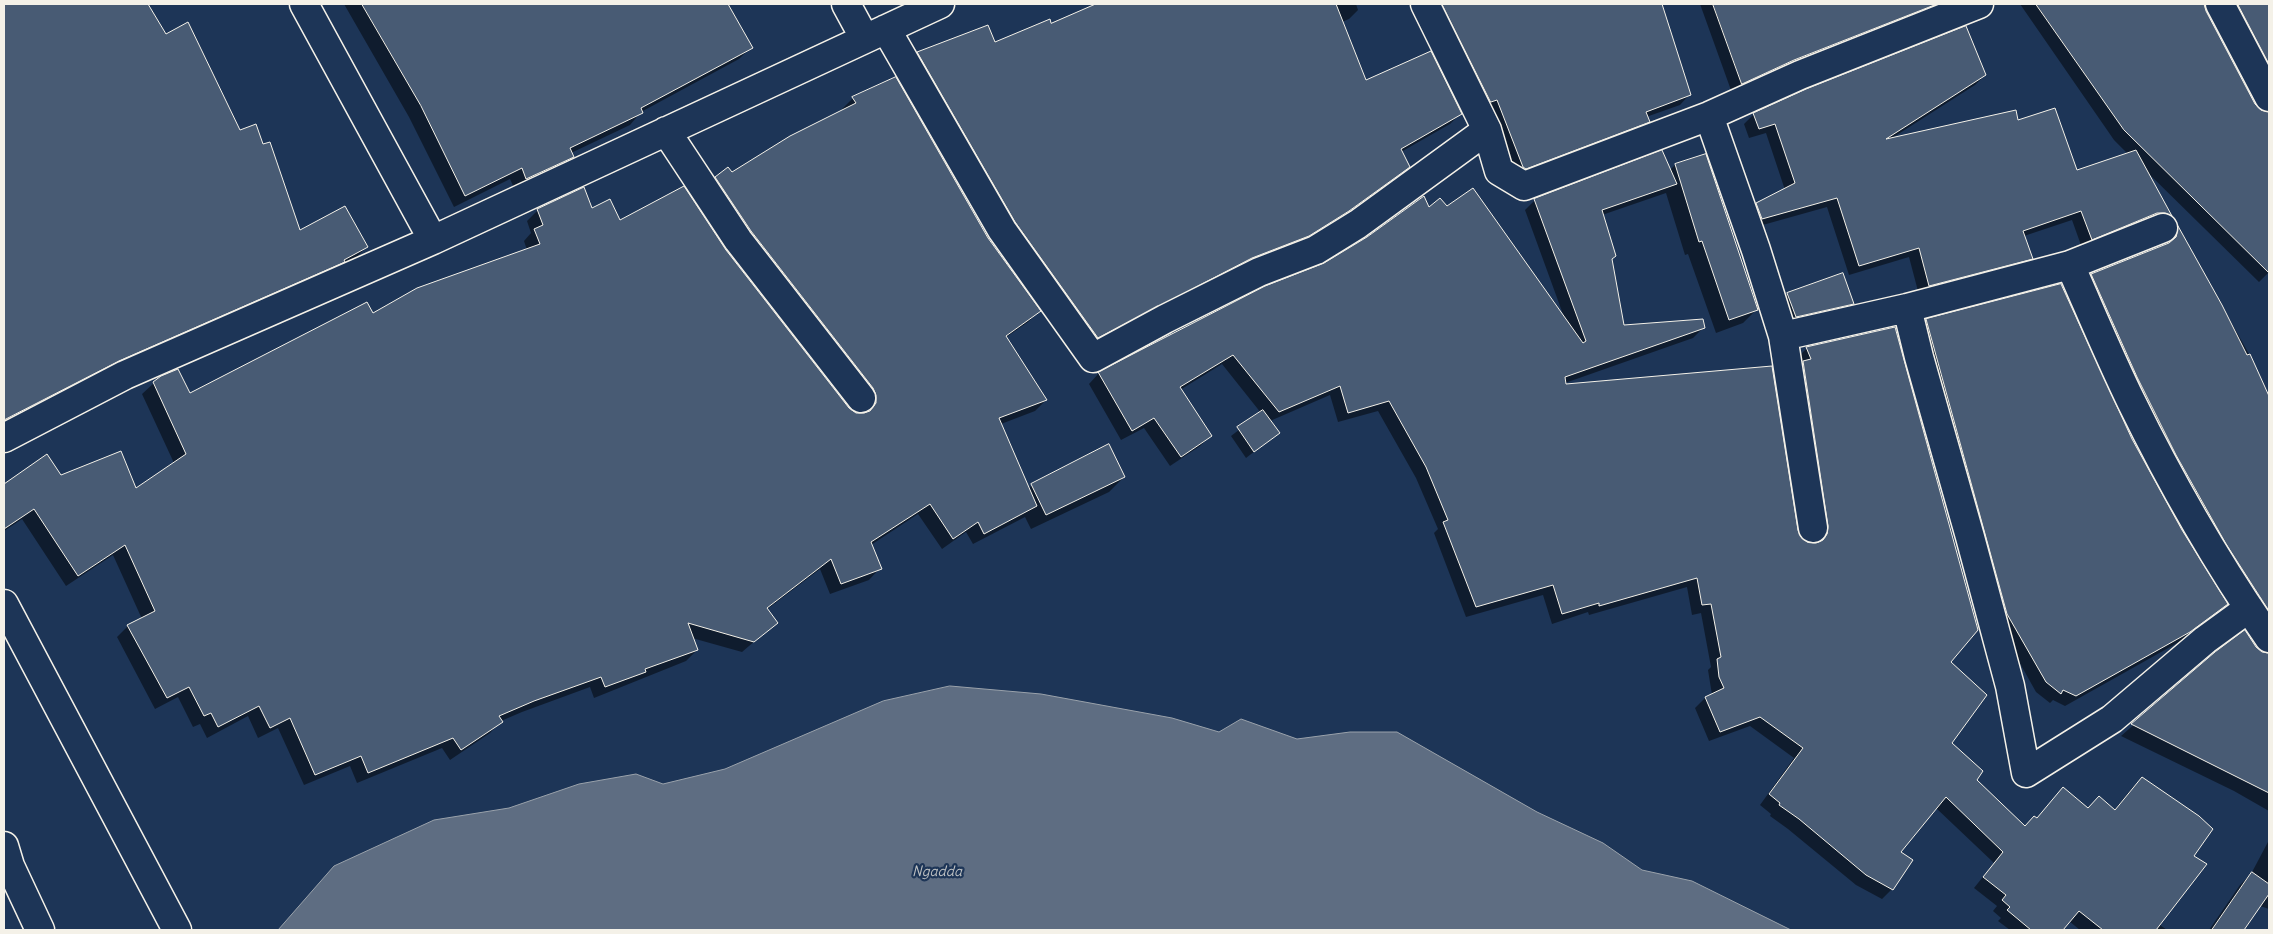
<!DOCTYPE html>
<html>
<head>
<meta charset="utf-8">
<style>
  body { margin:0 }
  #map { position:relative; width:2273px; height:934px; overflow:hidden; background:#1d3557; font-family:Delius,sans-serif }
  canvas { display:block }
  .frame { position:absolute; inset:0; border:5px solid #f4f1e8; pointer-events:none }
</style>
</head>
<body>
<div id="map">
<canvas width="2273" height="934"></canvas>
<div class="frame"></div>
</div>
<script>
const context = document.querySelector('canvas').getContext('2d');
context.lineJoin = 'round';
function fillPath(path, color) {
  context.fillStyle = color;
  context.fill(path, 'evenodd');
}
function trace(path, color, width, dash) {
  context.strokeStyle = color;
  context.lineWidth = width;
  context.lineCap = dash ? 'butt' : 'round';
  context.setLineDash(dash || []);
  context.stroke(path);
}
function label(font, color, halo, rows, align = 'center') {
  context.font = font + ' Delius,sans-serif';
  context.lineWidth = 4.5;
  context.setLineDash([]);
  context.textBaseline = 'middle';
  context.strokeStyle = halo;
  context.fillStyle = color;
  for (const [text, x, y, turn = 0] of rows) {
    context.save();
    context.translate(x, y);
    context.rotate((+turn || 0) * Math.PI / 180);
    context.textAlign = isNaN(turn) ? turn : align;
    if (halo) context.strokeText(text, 0, 0);
    context.fillText(text, 0, 0);
    context.restore();
  }
}
const water = new Path2D(`
  M950,686L1041,694L1172,718L1219,732L1241,719L1297,739L1350,732H1397L1537,812L1603,843L1642,870L1692,881L1791,930H278L334,866L434,820L509,808L579,784L636,774L663,784L725,769L883,701Z`);
fillPath(water, '#5e6d82');
trace(water, '#9aa2ab', 1);
fillPath(new Path2D(`
  M4,4H134L138,12L166,36L239,131L300,232L366,247L355,259L336,269L4,425Z
  M344,4H728L751,47L739,59L641,112L630,125L571,153L572,157L560,169L515,190L510,179L454,207L409,117Z
  M1099,4H1356L1358,10L1349,19L1342,22L1365,81L1460,114L1450,124L1401,152L1408,167L1398,177L1338,221L1298,245L1087,347L908,63L918,53L994,44L1051,25Z
  M1428,4H1661L1689,95L1680,105L1646,117L1648,121L1639,131L1515,178Z
  M1700,4H1950L1732,93Z
  M2020,4H2203L2205,12L2254,105L2260,112L2269,114V272L2259,282L2148,173L2171,215L2161,225L2082,248L2072,220L2024,236L2032,258L2022,268L1919,295L1909,257L1849,275L1827,207L1752,228L1747,214L1757,204L1785,190L1766,133L1749,138L1744,124L1754,114L1985,75L1975,85L1889,140L2017,122L2076,171L2128,154L2114,140Z
  M2222,4H2269V92Z
  M895,78L987,238L1039,311L1028,322L1005,338L1046,400L1035,411L1001,424L1028,488L1109,446L1124,477L1109,492L1031,529L1025,517L973,544L966,532L942,549L918,514L871,545L880,568L869,580L830,594L820,569L766,610L776,623L742,652L692,638L697,650L686,661L594,698L590,687L522,712L501,721L490,733L450,760L442,748L357,783L350,766L304,785L278,728L258,738L248,716L207,738L200,724L193,727L178,697L155,709L117,637L128,626L142,619L113,555L66,586L22,519L4,531V485L47,456L61,477L135,490L174,463L142,394L154,383L189,395L372,314L527,250L524,241L531,233L527,221L538,210H592L620,222L725,250L848,409L855,414H865L866,407L705,189L716,178L731,173L843,111L842,109L853,98Z
  M1675,165L1757,309L1743,323L1716,333L1688,254L1685,255L1666,193L1602,215L1623,326L1703,328L1693,338L1565,383V386L1796,531L1800,538L1806,544H1818L1819,537L1797,358L1807,348L1949,662L1950,743L1976,780L2034,837L2167,930H2080L2069,921L2061,930H2010L1998,921L2001,918L1993,911L1997,906L1974,888L1994,863L1936,808L1900,852L1892,889L1882,899L1856,885L1788,829L1770,816L1771,814L1760,805L1794,758L1750,726L1709,741L1695,708L1705,698L1712,695L1708,670L1711,667L1701,613L1692,615L1687,587L1589,615L1588,612L1552,624L1543,595L1466,617L1434,533L1438,529L1416,478L1378,411L1338,422L1330,395L1270,421L1278,433L1246,458L1231,436L1261,413L1222,364L1180,390L1210,436L1200,446L1170,466L1144,428L1121,440L1089,384L1099,373L1325,264L1429,209L1564,317L1525,210L1535,200L1670,170Z
  M2178,228L2249,354L2260,379L2173,482L2080,286L2092,275L2166,245L2167,238Z
  M1788,294L1853,304L1838,318L1781,331L1773,309Z
  M1926,320L2131,439L2181,531L2226,604L2179,642L2065,706L2053,700L2050,703L2036,692L1998,624L1917,330Z
  M2269,428V639L2179,492L2189,481L2196,488Z
  M2255,648L2262,653L2269,655V811L2234,791L2121,736L2215,653Z
  M2142,778L2098,830L2133,787Z
  M2269,840V909L2260,906L2243,930H2209L2240,885L2251,874Z`), '#0007');
const building = new Path2D(`
  M4,4H148L166,34L188,22L240,130L256,124L263,144L270,142L300,230L345,206L368,247L344,260L345,262L119,361L4,420Z
  M362,4H728L753,48L641,108L643,113L570,148L574,157L526,179L522,168L465,196L421,106Z
  M1096,4H1336L1366,80L1431,51L1462,114L1401,149L1410,167L1349,211L1309,236L1252,258L1098,338L1015,222L917,52L988,25L995,42L1050,19L1051,23Z
  M1442,4H1662L1691,95L1646,112L1650,122L1526,169L1523,167L1497,100L1491,102Z
  M1713,4H1937L1794,60L1742,84Z
  M2036,4H2204L2206,11L2255,104L2261,110L2269,112V273L2124,130Z
  M2238,4H2269V64Z
  M1966,26L1986,75L1886,139L2016,110L2018,120L2055,108L2077,170L2136,150L2172,216L2165,213H2157L2092,240L2081,211L2023,231L2033,259L1929,286L1919,248L1859,266L1837,198L1762,219L1756,203L1795,183L1775,124L1759,129L1753,113L1806,89Z
  M896,77L988,238L1041,311L1006,336L1047,400L999,418L1037,506L984,534L978,522L953,539L930,504L871,542L882,569L841,584L831,559L767,608L778,623L754,642L688,623L698,650L645,669L646,672L605,687L601,677L534,701L499,716L503,722L461,750L453,738L368,773L361,756L315,775L290,718L270,728L259,706L218,727L211,713L204,716L189,687L167,698L127,625L155,611L125,545L78,576L34,509L4,529V484L47,454L61,475L121,451L136,488L186,454L153,382L161,376L178,369L190,393L367,302L373,313L417,288L540,244L534,229L543,225L537,209L584,187L592,208L610,199L620,220L684,186L726,250L849,408L856,413H864L870,411L876,403V395L873,388L751,231L715,177L728,167L732,172L790,136L856,103L852,97Z
  M1662,150L1677,184L1602,210L1616,256L1612,259L1624,325L1703,319L1705,328L1565,377L1566,384L1772,366L1798,530L1801,537L1807,542L1816,543L1823,540L1827,534L1828,526L1803,361L1811,359L1806,347L1895,327L1978,630L1951,662L1987,695L1952,743L1983,771L1977,780L2025,826L2034,816L2037,818L2063,787L2088,808L2099,796L2115,810L2142,777L2199,816L2213,829L2194,856L2207,864L2156,930H2103L2079,911L2063,930H2031L2007,910L2010,907L2002,900L2006,895L1983,877L2003,852L1946,797L1901,852L1913,860L1893,890L1866,875L1799,819L1779,805L1780,803L1769,794L1803,748L1760,717L1720,732L1705,697L1724,688L1719,677L1717,659L1721,657L1711,604L1702,605L1697,578L1599,606V603L1562,614L1553,585L1476,607L1443,522L1448,520L1426,467L1389,401L1348,413L1340,386L1279,412L1233,355L1180,387L1212,436L1181,457L1154,418L1132,431L1098,372L1265,286L1324,263L1367,237L1424,196L1429,207L1440,198L1447,206L1473,188L1583,343L1586,341L1534,199Z
  M1706,154L1758,310L1729,320L1702,241L1699,242L1675,164Z
  M2178,226L2222,305L2247,355L2250,354L2269,396V611L2226,544L2176,455L2137,377L2091,274L2169,243L2176,237Z
  M1843,273L1854,304L1796,317L1787,293Z
  M2061,284L2132,439L2182,530L2228,604L2190,632L2076,696L2063,690L2061,694L2046,682L2007,614L1926,319Z
  M1263,410L1280,433L1254,452L1237,427Z
  M1109,444L1125,477L1046,515L1031,484Z
  M2245,630L2256,647L2262,652L2269,653V793L2131,724L2215,652Z
  M2252,872L2269,884V894L2244,930H2212Z`);
fillPath(building, '#485b74');
trace(building, '#f4f1e8', 1);
const street = new Path2D(`
  M304,4L433,240
  M846,4L865,39
  M1425,4L1487,130L1499,171L1524,186L1709,116L1800,75L1979,4
  M2220,4L2269,97
  M886,29L1002,230L1093,358L1165,319L1259,272L1316,250L1358,224L1487,130
  M1709,116L1756,250L1783,336L1813,528
  M666,131L738,240L861,398
  M2070,265C2090,310 2109,356 2131,401C2171,483 2217,563 2269,638
  M1907,308L1919,357L1970,537L2010,686L2026,773L2112,719L2205,640L2249,608
  M1783,336L1907,308L2070,265L2163,228
  M4,438L125,375L433,240L940,4`);
const secondary = new Path2D(`
  M4,604L177,930
  M4,846L10,866L40,930`);
trace(street, '#f4f1e8', 31);
trace(secondary, '#f4f1e8', 31);
trace(street, '#1d3557', 28);
trace(secondary, '#1d3557', 28);
label('italic 14px', '#c0c3c4', '#1d3557', [
  ["Ngadda",937,872]
]);
</script>
</body>
</html>
